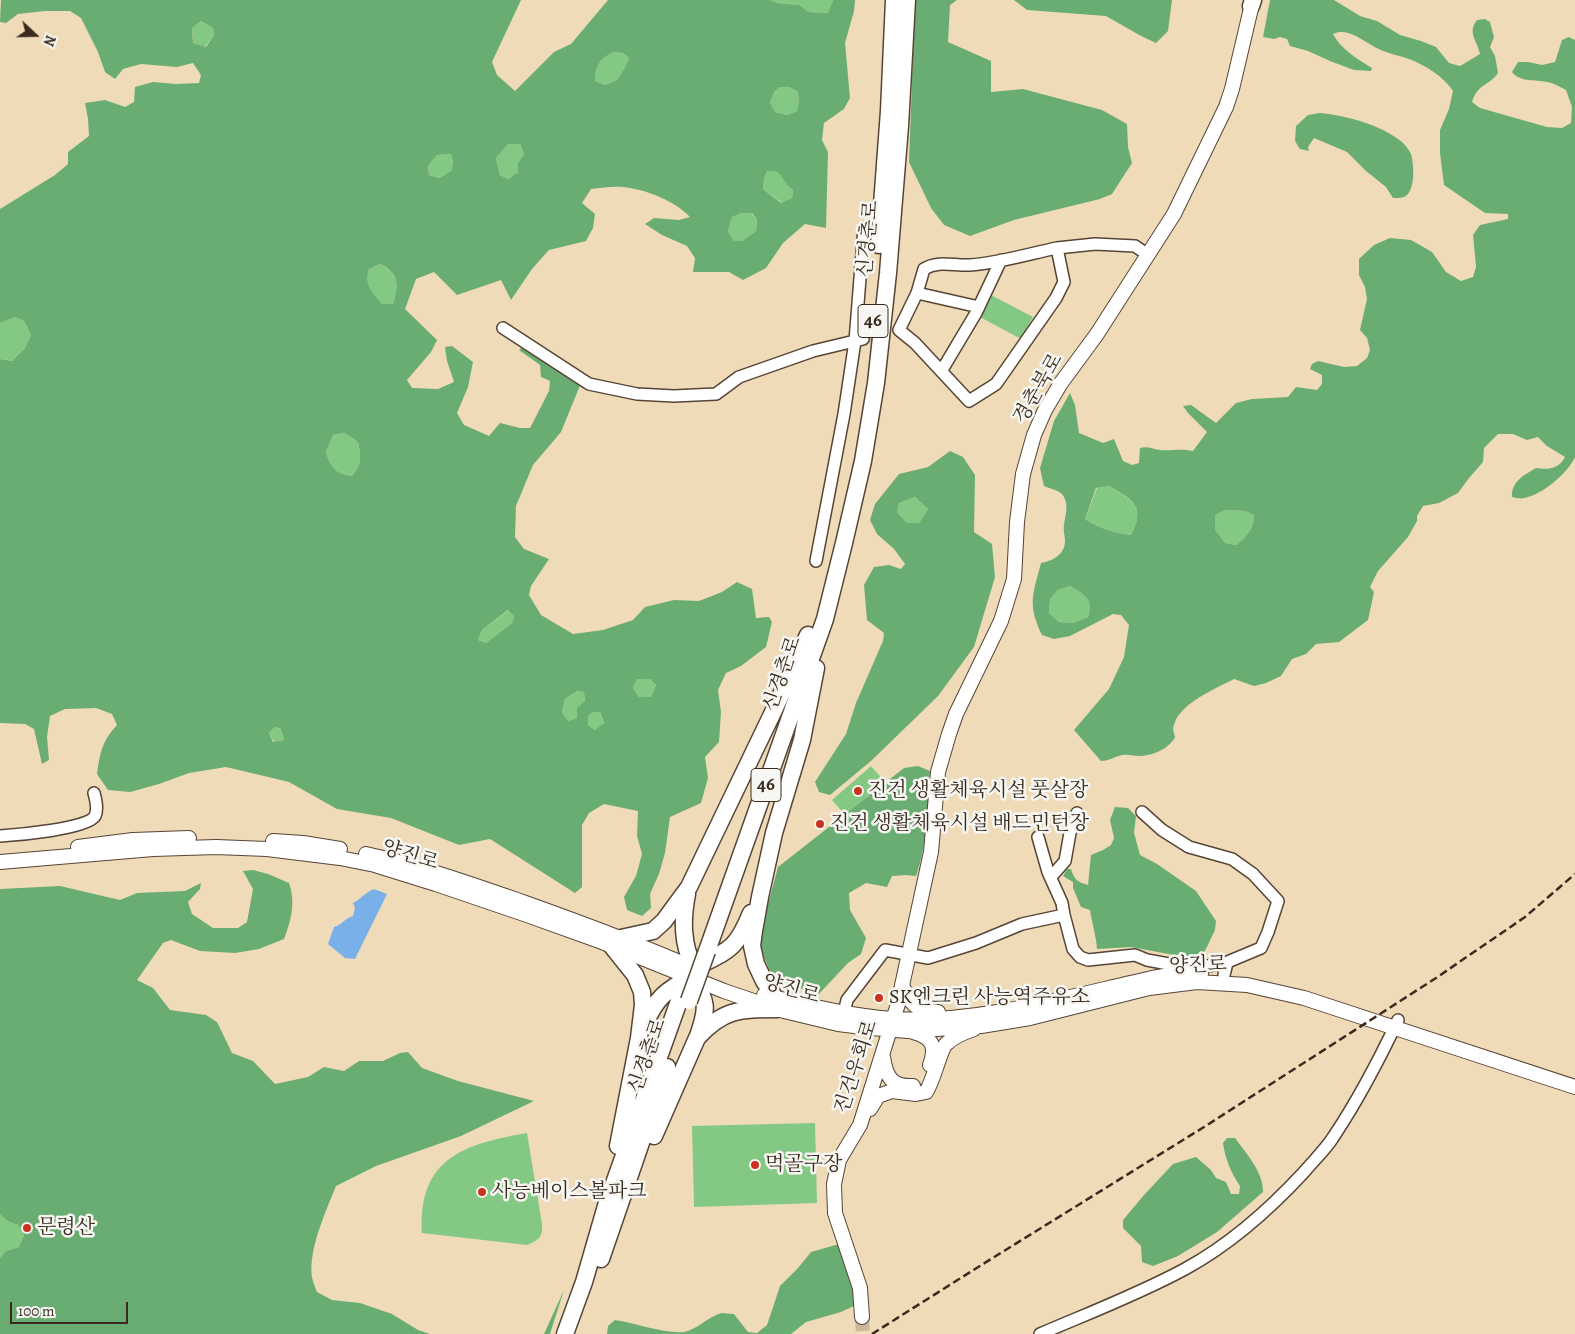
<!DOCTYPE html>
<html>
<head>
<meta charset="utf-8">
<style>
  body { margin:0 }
  #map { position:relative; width:1575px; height:1334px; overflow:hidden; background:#f0dbb9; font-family:Alegreya,serif }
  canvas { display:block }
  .north { position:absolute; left:10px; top:10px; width:50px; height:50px; -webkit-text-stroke:4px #f6f6f2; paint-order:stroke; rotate:111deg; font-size:14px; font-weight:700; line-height:20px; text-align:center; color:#3b2a1e }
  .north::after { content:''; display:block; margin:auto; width:18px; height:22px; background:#3b2a1e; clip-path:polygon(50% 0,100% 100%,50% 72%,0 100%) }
  .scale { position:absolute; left:10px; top:1302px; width:118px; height:22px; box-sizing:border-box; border:2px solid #3b2a1e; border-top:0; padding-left:6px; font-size:15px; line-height:18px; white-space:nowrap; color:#3b2a1e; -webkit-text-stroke:4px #f6f6f2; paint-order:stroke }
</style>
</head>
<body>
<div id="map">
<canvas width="1575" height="1334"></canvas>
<div class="north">N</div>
<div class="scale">100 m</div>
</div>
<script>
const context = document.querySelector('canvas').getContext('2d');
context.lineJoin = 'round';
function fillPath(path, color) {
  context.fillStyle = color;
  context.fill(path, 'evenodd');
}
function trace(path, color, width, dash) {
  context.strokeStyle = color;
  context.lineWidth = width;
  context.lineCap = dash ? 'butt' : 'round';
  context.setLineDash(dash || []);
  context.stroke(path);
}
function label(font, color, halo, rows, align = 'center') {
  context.font = font + ' Alegreya,"Noto Serif KR",serif';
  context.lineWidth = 5;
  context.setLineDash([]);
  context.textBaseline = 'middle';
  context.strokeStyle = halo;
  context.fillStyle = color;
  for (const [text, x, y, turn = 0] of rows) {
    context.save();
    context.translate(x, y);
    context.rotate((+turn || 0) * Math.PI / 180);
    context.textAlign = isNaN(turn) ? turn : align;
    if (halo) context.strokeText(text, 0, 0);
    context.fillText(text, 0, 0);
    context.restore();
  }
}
fillPath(new Path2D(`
  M771,0H833L828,13L809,12L799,5L777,3Z
  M201,21L213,28L214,35L205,47L193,43L192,28Z
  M613,52L623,53L629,58L625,67L617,80L605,85L595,81C595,66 600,59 613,52Z
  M780,87H789L797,91L799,100L797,111L787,115L775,112L770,102L775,91Z
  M508,144H520L524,154L518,163V172L508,179L500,175L496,158Z
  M451,154L453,163L451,171L439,178L429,175L428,166L437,155Z
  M776,170C784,176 785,185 793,190L792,198L782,203L763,189L764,179L767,171Z
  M742,213H751L757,219L756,231L742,241H734L728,231L732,217Z
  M380,264C399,274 399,285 393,304H382C371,292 364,286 369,269Z
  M991,295L1033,317L1021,339L980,317Z
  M15,317L24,321L31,335L25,348L12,361L0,359V323Z
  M345,433L358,442C361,457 362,464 352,476C336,474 330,467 326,452L333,435Z
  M1109,486C1133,501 1146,506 1131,535C1114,533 1099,528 1085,519L1097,488Z
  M915,497L928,509L919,523H907L897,512L899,503Z
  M1226,510L1245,511L1254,515C1254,529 1246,537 1236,545L1225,543L1215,529V515Z
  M1070,586C1084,595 1094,598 1088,617L1074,623L1059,622L1049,613L1050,599L1058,590Z
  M509,610L514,616L512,623L486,643L478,640L482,630Z
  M637,679H650L656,685L651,697H639L633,688Z
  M577,691L584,692L585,701L577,718L568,721L562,712L565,699Z
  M593,712H600L604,724L595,730L588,725V716Z
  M275,727L281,729L284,740L274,742L269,733Z
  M871,766L885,782L845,815L832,800Z
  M815,1123L817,1203L694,1207L692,1126Z
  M527,1133L542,1224C543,1237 539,1240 527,1245L422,1233C418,1158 464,1144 527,1133Z
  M0,1214L7,1221L18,1225L24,1235L19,1247L6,1251L0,1258Z`), '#83c984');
fillPath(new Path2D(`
  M1,0H521L492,62L497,75L515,91L554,52L571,44L608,0H771L777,3L799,5L809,12L828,13L833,0H855L854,11L845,43L850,98L844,109L824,123L822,140L828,152L826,228L805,224L783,243L766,268L743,280L729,272H693L695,258L687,246L662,235L645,224L654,218L679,220L690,217C675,201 645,189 623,187C613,186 601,188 591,189L582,203L595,214L593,228L586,241L549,250L532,269L511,300L501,280L457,295L434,272L416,279L405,309L437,340L431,352L407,380L412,388L438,389L454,382L447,361L445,347L452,346L473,362L468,387L457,413L464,425L489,436L500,423L520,428H530L549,391L550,381L541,377L540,365L519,350L529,340L549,351L561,360L581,383L561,432L533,465L516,506L515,537L524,549L549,559L531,586L529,595L541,615L573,634L603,630L633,620L645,607L674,600L699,601L722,592L737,582L752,589L756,618L769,617L772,622L766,647L741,666L726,673L718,690L721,712L719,742L705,757L708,778L701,803L670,817L665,853L659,874L650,894L651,908L642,916L627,910L624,897L636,876L642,854L637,836L638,811L604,804L589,813L582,825V887L575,893L490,839L459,845L391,818L337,809L289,782L226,767L189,773L159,784L130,792L108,790L97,774C100,753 102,741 117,725L112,714L96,708L65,709L50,716L47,737L49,760L42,764L34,729L25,724L0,723V359L12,361L25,348L31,335L24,321L15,317L0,323V209L55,175L68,164V152L89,136L88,119L85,103L105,100L125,107L134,102L135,87L153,82L176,84L199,83L201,75L193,63L177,67L141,64L123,69L115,79L105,72L98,52L81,18L70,11H45L18,14L6,23L0,22ZM201,21L213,28L214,35L206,47L193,43L192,28ZM613,52L623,53L629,58L625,67L617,80L605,85L595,81C595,66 600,59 613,52ZM780,87H789L797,91L799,100L797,111L787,115L775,112L770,102L775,91ZM508,144H520L524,154L518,163V172L508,179L500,175L496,158ZM451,154L453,163L451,171L439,178L429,175L428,166L437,155ZM767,171H776C784,177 785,185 793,190L792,198L781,203L763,189L764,179ZM742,213H752L757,219L756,231L742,241H734L728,231L732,217ZM380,264C399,273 399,285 393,304H382C372,292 364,286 369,269ZM345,433L358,442C361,457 362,464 352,476C336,474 330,467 326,452L333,435ZM508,610L514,616L512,623L486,643L478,640L482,630ZM637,679H650L656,685L651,697H639L633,688ZM577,691L584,692L585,701L577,708V718L568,721L562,712L565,699ZM593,712H600L604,723L595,730L588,725V716ZM275,727L281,729L284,740L273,742L269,733Z
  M915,0H957L950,5L948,42L991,61V92L1023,89L1102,110L1127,124L1128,147L1132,163L1112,194L1100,199L1014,220L970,236L944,225L931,208L909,162Z
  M1014,0H1172L1168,31L1156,43L1141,36L1106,16L1027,10Z
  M1270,0H1334L1360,16L1377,21L1400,35L1421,41L1436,47L1449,63L1460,66L1480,54C1477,40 1467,33 1477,20L1485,19L1490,22L1494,37L1490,47L1495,56L1498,73C1488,87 1478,83 1472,102L1480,108L1547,127L1562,128L1571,123L1572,107L1566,90C1560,87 1554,83 1547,82C1535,79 1521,83 1512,72L1518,62H1528L1542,65L1555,62L1562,40L1569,37L1575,40V457C1568,473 1542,495 1524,498C1521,499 1516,498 1512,497C1511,482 1524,475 1536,468C1548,470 1559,469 1565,457L1547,446L1538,437L1527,440L1513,434H1498L1484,448L1483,462L1469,478L1458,493L1439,503L1423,506L1417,516V521L1408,537L1378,571L1370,587L1374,592L1368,620L1339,642L1316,644L1306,654L1292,659L1281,676L1266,683L1254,686L1234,679C1215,689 1180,703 1174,725C1172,729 1174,732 1175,737C1169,749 1152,756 1139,756C1134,756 1128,754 1123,755C1115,756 1110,761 1101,761L1074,730L1109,689L1124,657L1129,625L1121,615L1113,614L1070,636L1054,639L1042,635C1027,604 1033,594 1041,563C1053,561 1065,554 1065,541C1065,535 1063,530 1064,525C1065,516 1069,506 1064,497C1061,490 1050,489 1044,486L1040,468L1054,421L1070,393L1075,405L1079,433L1103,443L1114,439L1123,461L1132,465L1139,463L1140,448C1148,446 1152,449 1160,450C1172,451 1180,448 1193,451L1207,432L1188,413L1183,406L1191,405L1216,423L1236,403L1252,399L1288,397L1296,387L1317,390L1322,384V375L1310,369L1312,364L1318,361L1344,367L1357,366L1367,358L1370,350L1367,338L1360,330L1367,299L1365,287L1359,275V259L1374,245L1390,238L1411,240L1432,252L1446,272L1461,281L1473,277L1476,267L1473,235L1480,225L1508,219V214L1485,213L1444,185L1440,153V130L1449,109L1453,91C1443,76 1425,65 1409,59C1399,55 1388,54 1379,49C1365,43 1348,26 1333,34C1341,49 1357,59 1372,68L1371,71L1354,70L1330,61L1308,51L1290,46L1287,39L1280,37L1274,39L1263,37ZM1109,486C1133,500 1146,506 1131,535C1114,533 1099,528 1085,519L1096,488ZM1226,510L1245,511L1254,515C1254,529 1246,537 1236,545L1225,543L1215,529V515ZM1070,586C1084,595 1094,598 1088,617L1074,623L1059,622L1049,613L1050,599L1058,590Z
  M1320,113C1347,116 1380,124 1402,142C1405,145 1410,151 1411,154C1414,164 1416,192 1404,197C1401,198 1396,198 1393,198L1386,187L1366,171L1347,152L1314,138L1308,147L1309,151L1300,149L1295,141L1296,126L1308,115Z
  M950,451L963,457L975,475L974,532L992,544L995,577L974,647L938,696L871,761L830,795L819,792L815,782L846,734L856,703L883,641L884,633L867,620L864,585L874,567L889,565L901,569L905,564L894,549L877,534L870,520L875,504L899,474L928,467ZM915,497L928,509L919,523H907L897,512L899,503Z
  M918,766L930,771C927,806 928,843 916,876L906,875L892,876L887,887L866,883L849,893L850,910L866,938L861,954L848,963L817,996L771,975L758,941L778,867L904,768Z
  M1115,807L1128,808L1136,816L1134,833L1140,855L1157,864L1196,891L1216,921L1215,930L1204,953L1195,959L1131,947L1097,949C1096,935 1092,923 1090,910L1081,907L1073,888V882L1063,876L1067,869H1071C1074,879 1077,882 1088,885L1091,855L1103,850L1111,845L1114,838L1110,820Z
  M253,870L268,874L289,883C296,902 291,921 284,939L259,949L235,953L200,951L171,940L163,943L137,980L153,988L170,1010L206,1015L217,1022L232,1053L253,1061L275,1084L308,1077L324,1067L344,1071L359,1061H383L400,1053L408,1052L422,1068L458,1081L534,1101L461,1136L376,1166L336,1186C326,1211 308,1250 312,1277C313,1282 315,1287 317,1292L332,1300L360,1303L392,1314L418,1330L430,1334H0V1258L6,1251L19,1247L24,1235L18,1225L7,1221L0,1214V889L60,886L120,900L137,893L185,891L201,883L200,889L188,902L192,914L213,928H238L247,922L253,889L243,871Z
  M1227,1138H1235C1246,1153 1264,1173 1263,1192L1217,1232L1178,1256L1153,1266L1142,1262L1141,1246L1123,1228V1220L1144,1195L1173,1164L1196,1157L1211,1170L1216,1178L1226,1182L1231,1194H1239L1240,1186C1231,1173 1225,1158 1223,1143Z
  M839,1244L857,1288L856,1305L841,1312L806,1322L791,1334H607L608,1326L615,1320C635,1323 665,1334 684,1332C696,1330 711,1315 722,1313C725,1313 730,1314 734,1314L748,1332L757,1333L767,1325L780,1286L798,1268L811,1252Z
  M564,1290L550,1334H544Z`), '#6aad72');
fillPath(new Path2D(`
  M374,889L387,894L355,959L345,958L328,944L334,927C342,925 345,918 353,916L355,908L353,903C362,898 363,894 374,889Z`), '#7ab0e9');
trace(new Path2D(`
  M863,339L891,331`), '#ccb89a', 11, [11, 5.5]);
trace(new Path2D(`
  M862,1317L863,1334`), '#ccb89a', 14, [14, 7]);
const minor = new Path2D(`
  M1057,248L1064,282L1056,298L996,384L969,401L915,343L899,330L917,293L924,269C938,260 954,266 970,265C999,263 1028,254 1057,248L1095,244L1135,246L1148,255
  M917,293L979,307
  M503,328L589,384L637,394L674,396L716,394L739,377L813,351L863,339
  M942,370L976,313L1001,260
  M816,561L844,414L855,341L864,228
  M0,836C16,835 88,829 95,816C98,810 96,800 94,793
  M1038,837L1048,872L1062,903L1064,915L1073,949L1080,957L1088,960L1135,955L1147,960L1174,965L1195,963L1202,967L1225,963L1261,948L1268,932L1278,901L1253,874L1232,859L1189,847L1162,830L1142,812
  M1051,877L1065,861L1070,833L1077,813
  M1224,975L1227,963
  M844,1013L847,1000L885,950L928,958L976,943L1022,924L1064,915
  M1040,1334C1089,1313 1139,1294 1185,1269C1231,1244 1270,1209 1305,1171C1315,1159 1326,1149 1334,1136C1358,1100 1379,1060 1398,1020`);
const major = new Path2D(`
  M273,841L303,843L340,849
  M78,847L133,840L189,838
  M366,854C420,866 471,884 523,902C582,923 642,945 700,971
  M0,862L153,849L216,847L267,849L340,858L375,865L436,884L527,915L602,942L724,991L780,1010L838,1024L871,1028L908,1031L981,1026L1030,1018L1149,988L1197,982L1247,985L1304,998L1575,1087
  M902,985C911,1005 915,1010 938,1012
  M764,995C807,1005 850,1016 894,1019C978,1024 1071,996 1152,978L1176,974H1201
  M913,1032C932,1037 937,1046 930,1065
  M883,1057C886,1076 891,1087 913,1086
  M870,1109L878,1096L892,1091L916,1094L926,1092C934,1080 940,1050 946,1044C953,1037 965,1032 974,1029
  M862,1317L860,1288L835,1213L834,1184L839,1160L860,1125L898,1004L931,852L938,772L949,734L956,714L1001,621L1014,579L1017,522L1023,474L1034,435L1045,410L1061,383L1097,334L1174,214L1226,107L1232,89L1253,0`);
const highway = new Path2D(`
  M1251,6L1253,0
  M879,245L889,111L894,0
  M621,938L653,931L664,921L689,887L775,708L808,635
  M611,945L635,975L642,992L643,1005L639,1038L618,1146
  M707,951L825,619L844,543L863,461L876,383L888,273L900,126L907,0
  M696,967C729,950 736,950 751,913
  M691,977C708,1002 708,1007 698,1036
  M775,998L764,981L756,964L752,946L754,931L760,897L774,833L802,740L816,668
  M645,1024C656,998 666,990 691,977L694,968C682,944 682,920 687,894
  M654,1136L697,1038C723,1009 740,1009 777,1009
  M601,1259L667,1067
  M565,1334L584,1282L606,1206L680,998`);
trace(minor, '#564535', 14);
trace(major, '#564535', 16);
trace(highway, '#564535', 19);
trace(minor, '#fff', 11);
trace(major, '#fff', 14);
trace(highway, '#fff', 16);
trace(new Path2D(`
  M872,1334L983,1264L1204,1127L1436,978L1525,917L1575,874`), '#3b2a1e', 2.5, [8, 4]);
const highwayBridge = new Path2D(`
  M689,1001L707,951`);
trace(highwayBridge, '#564535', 19, []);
trace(highwayBridge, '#fff', 16);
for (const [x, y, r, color] of [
  [858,791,5,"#c8321e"],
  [820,824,5,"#c8321e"],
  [879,998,5,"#c8321e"],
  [755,1165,5,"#c8321e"],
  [482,1192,5,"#c8321e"],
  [27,1228,5,"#c8321e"]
]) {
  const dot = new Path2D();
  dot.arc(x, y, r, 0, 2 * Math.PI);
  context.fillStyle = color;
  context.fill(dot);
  trace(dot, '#f6f6f2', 2);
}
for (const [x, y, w] of [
  [873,321,30],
  [766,785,30]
]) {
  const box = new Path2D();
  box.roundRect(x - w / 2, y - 16.5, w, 33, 4);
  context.fillStyle = '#f6f6f2';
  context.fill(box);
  trace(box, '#3b2a1e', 1);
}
label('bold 19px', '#3b2a1e', null, [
  ["46",873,321],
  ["46",766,785]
]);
label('20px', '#3b2a1e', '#f6f6f2', [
  ["신경춘로",869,239,-85],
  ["경춘북로",1039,389,-60],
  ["신경춘로",783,674,-71],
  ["양진로",410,856,17],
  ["양진로",1198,966,-2],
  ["양진로",791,990,16],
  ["신경춘로",648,1056,-71],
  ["진건우회로",857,1067,-72]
]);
label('20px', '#3b2a1e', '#f6f6f2', [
  ["진건 생활체육시설 풋살장",868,791],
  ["진건 생활체육시설 배드민턴장",830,824],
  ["SK엔크린 사능역주유소",889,998],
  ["먹골구장",765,1165],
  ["사능베이스볼파크",492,1192],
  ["문령산",37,1228]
], 'left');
</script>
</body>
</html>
